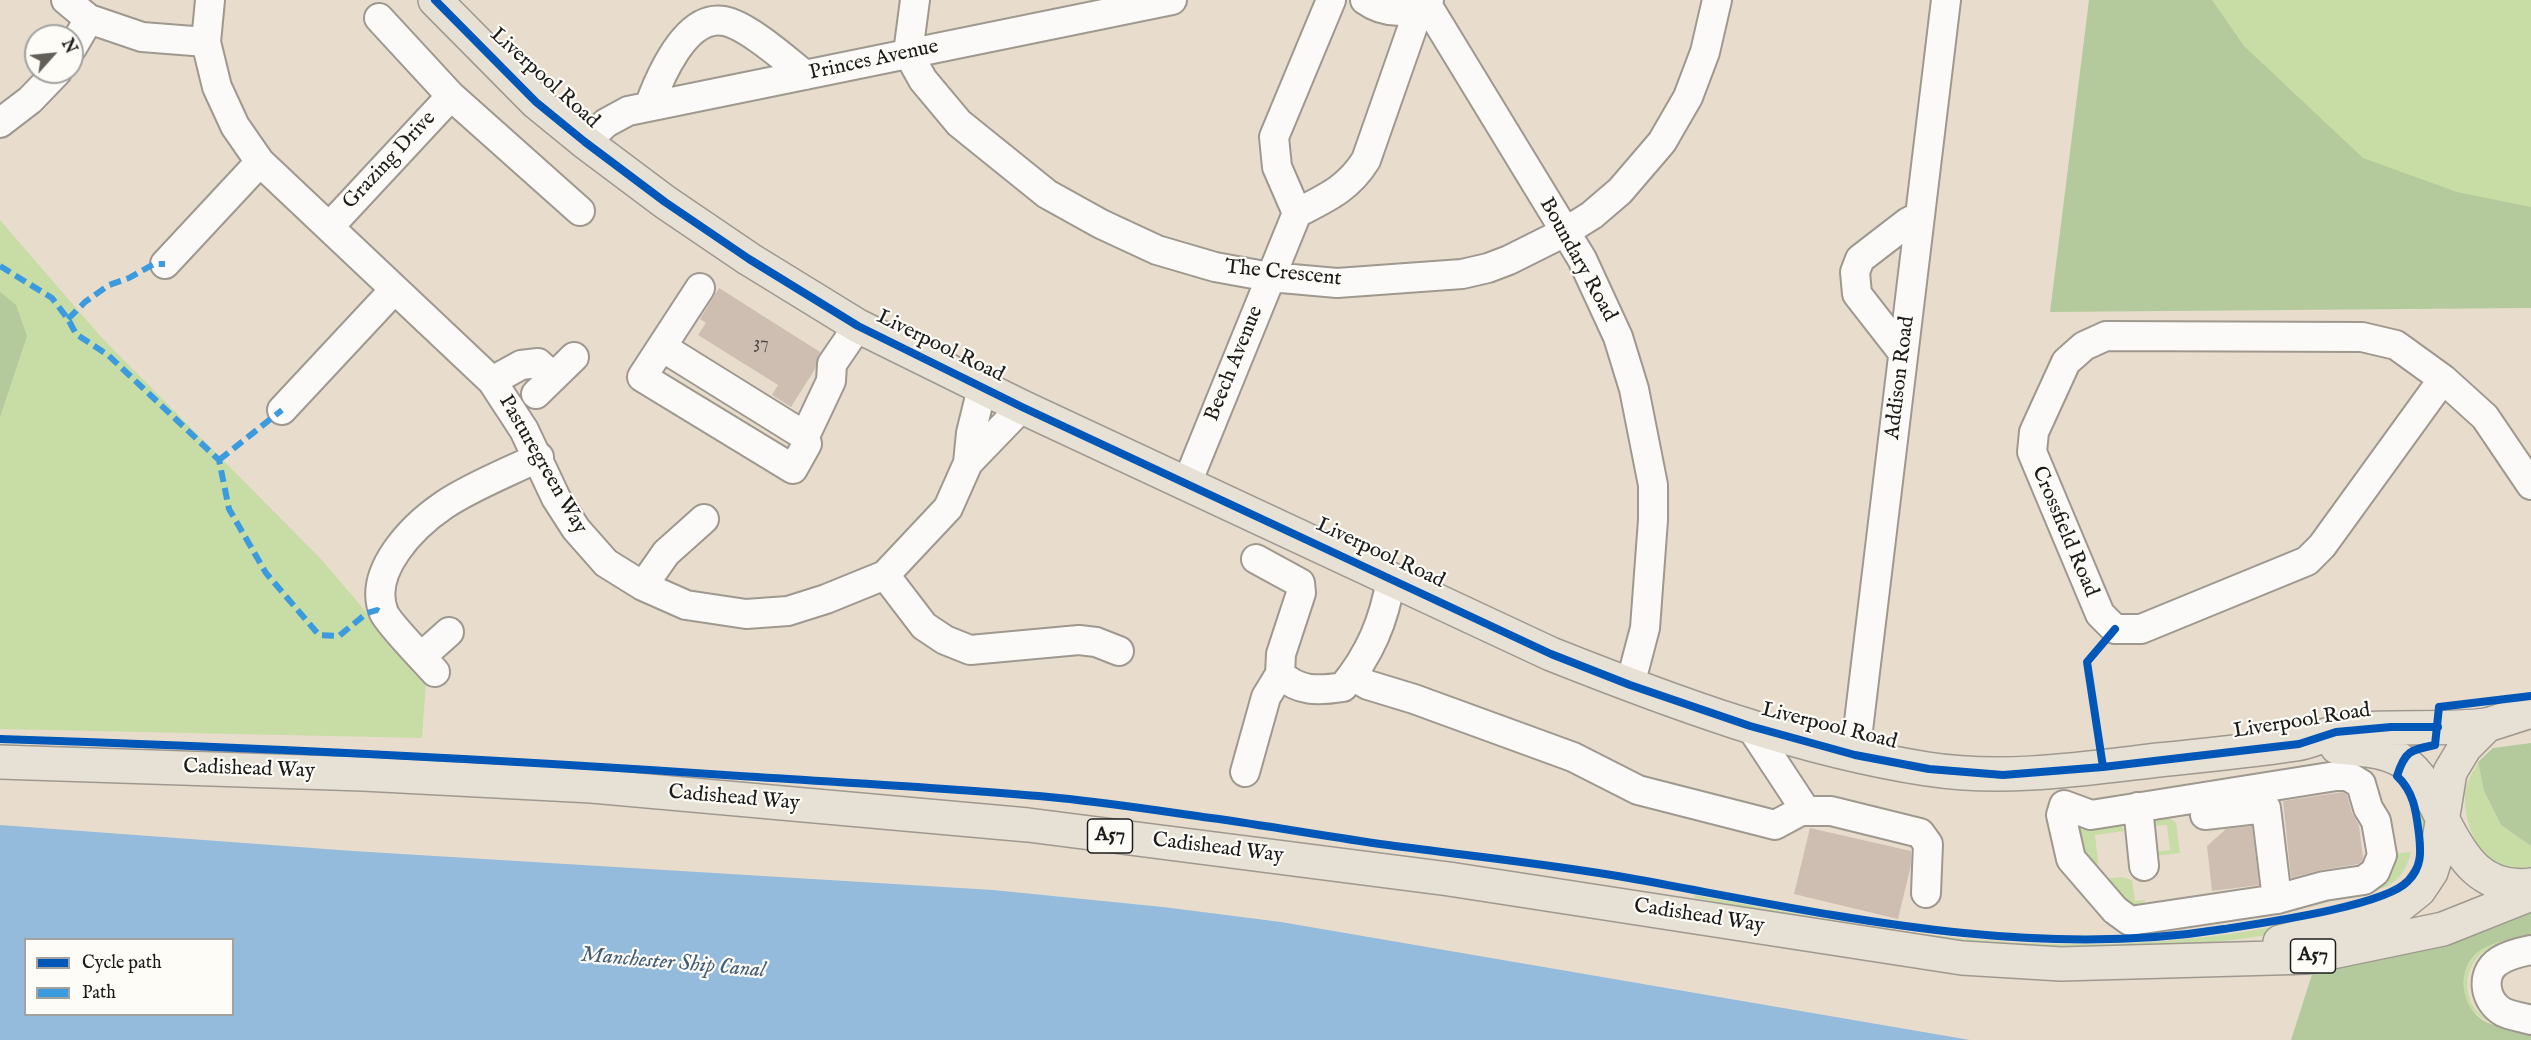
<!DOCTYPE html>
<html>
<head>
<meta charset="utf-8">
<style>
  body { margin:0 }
  #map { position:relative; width:2531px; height:1040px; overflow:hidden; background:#e8ddcd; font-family:"IM FELL English",serif }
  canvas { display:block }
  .legend { position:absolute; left:24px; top:938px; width:210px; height:78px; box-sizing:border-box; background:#fdfcf7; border:2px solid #a3a29f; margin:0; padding:8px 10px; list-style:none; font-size:18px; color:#1c1c1c }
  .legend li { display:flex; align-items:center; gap:12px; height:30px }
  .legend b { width:30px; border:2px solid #a3a29f }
  .north { position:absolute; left:24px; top:24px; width:60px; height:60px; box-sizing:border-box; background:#fdfcf7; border:2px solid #a3a29f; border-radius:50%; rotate:63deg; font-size:16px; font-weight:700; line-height:24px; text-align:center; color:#1c1c1c }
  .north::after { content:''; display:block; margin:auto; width:21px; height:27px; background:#63605a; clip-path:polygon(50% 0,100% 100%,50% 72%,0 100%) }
</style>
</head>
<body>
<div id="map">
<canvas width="2531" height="1040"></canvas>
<ul class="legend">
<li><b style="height:8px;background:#0057b8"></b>Cycle path</li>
<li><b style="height:8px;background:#3c9bdf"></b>Path</li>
</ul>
<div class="north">N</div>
</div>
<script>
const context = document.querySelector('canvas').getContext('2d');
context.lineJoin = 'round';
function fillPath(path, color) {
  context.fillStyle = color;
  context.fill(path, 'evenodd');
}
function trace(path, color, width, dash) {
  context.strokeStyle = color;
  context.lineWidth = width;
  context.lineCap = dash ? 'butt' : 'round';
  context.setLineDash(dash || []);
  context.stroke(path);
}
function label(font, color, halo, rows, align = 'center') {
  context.font = font + ' "IM FELL English",serif';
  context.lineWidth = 4.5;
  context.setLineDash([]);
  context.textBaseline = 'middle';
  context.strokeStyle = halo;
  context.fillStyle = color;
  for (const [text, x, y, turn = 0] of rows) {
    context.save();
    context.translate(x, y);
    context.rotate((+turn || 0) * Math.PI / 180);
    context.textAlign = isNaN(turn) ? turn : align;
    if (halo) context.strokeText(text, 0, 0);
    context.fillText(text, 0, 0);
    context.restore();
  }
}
fillPath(new Path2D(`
  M2090,0H2531V308Z
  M0,220L102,338L321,559L426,682L422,738L0,729Z
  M2478,762L2484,791L2501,825L2531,846V869C2525,869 2518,871 2512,870C2478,864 2463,822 2465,792C2466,782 2474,771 2478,762Z
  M2410,774C2428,793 2427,821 2431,846C2438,897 2379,910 2343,920C2251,943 2158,949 2064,947C2040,946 2015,947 1991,944C1891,934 1793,916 1695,898L1693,895C1812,916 1932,942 2053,944C2149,946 2248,936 2341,912C2372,903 2426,893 2424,850C2422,827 2422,799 2406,781Z
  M2166,817L2176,822L2180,853L2155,856V852L2170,850L2167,825L2152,826L2155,819Z
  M2119,823L2125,831L2095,835L2100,879L2122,877L2132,880L2135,901L2145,900V909C2138,909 2133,910 2127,907C2106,897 2073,853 2074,830L2078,828Z
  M2411,852C2407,868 2401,879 2386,887L2308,907L2307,900L2393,854Z
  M2531,935V938C2517,942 2493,944 2482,953C2460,971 2463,1009 2490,1020C2503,1025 2518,1027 2531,1031V1034C2501,1026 2459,1020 2464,980C2465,968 2472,956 2482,949C2496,941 2515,939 2531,935Z`), '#c8dca6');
fillPath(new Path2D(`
  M2089,0H2212L2244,46L2363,158L2457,192L2531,207V308L2050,312Z
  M0,292L16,305L27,336L0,417Z
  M2531,743V846L2501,825L2484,791L2478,762L2493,748Z
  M2531,913V935C2515,939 2496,941 2482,949C2455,966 2459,1008 2486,1022C2499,1028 2517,1030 2531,1034V1040H2291L2315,965L2465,934Z`), '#b4ca9c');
fillPath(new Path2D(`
  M0,825L353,851L993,890L1163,907L1281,922L1970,1040H0ZM26,940H232V1014H26Z`), '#94bbdb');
fillPath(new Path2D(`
  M719,288L820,352L815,369L791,407L772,395L778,385L698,335L706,323L700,319Z
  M2343,792L2347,795L2352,813L2359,826L2363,857L2362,861L2358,864L2321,870L2291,878L2283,801Z
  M2252,826L2259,885L2212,891L2207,846L2226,829Z
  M1810,828L1911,851V865L1898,919L1794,894Z`), '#cdbeb1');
const minor = new Path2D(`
  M66,0L89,19L142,37L206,42
  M210,0L206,42L217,87L235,126L260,162L492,381L524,430L556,498L576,529L606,563L643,586L686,605L746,614L788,611L826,599L885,575L948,508L968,463L1022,407
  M915,0L908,53L923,80L959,123L1047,194L1101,224L1157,250L1215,267L1270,277L1337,283L1462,274L1488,268L1509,260L1565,232L1592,215L1620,191L1662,142L1688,97L1705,52L1717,0
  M1365,0C1383,13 1412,16 1429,0
  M1426,3L1582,259L1618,337L1634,389L1653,485V520L1645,628L1630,685
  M379,18L451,96L580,211
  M72,48L89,19
  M649,106C659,79 685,14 724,21C747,25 786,60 805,75
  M0,123L30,100L57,72
  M585,142L606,123L628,111L1172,0
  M1297,213L1277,167L1274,137L1331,0
  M330,226L451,96
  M165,264L260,162
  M700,288L642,377L793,469L807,444L805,436L831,381L832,364L858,326
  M662,347L805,436
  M1903,353L1857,294L1855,272L1860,259L1908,222L1920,216
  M2443,379L2322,546L2307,561L2141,629H2115L2100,614L2032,452L2034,432L2066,362L2084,346L2106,336L2362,337L2396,345L2443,379L2485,417L2531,485
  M492,381L521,365L538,363L553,377
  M536,394L574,357
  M282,410L394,290
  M968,463L971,433L982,388
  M1187,483L1297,213C1326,198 1348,189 1366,160L1414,23L1415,8
  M1256,559L1300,583L1301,593L1281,654L1280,674C1299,692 1318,691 1343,687C1370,654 1384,621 1391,579
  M885,575L924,626L945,640L970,650L1079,640L1096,642L1119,651
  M643,586L666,553L704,519
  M421,657L449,632
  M435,672C425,661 389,624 384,613C367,572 413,526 444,505C472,486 509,472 539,457
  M1352,676L1368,685L1414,699L1573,757L1638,790L1775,825L1801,811H1831L1920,833L1928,844L1926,893
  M1750,726L1806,811
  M1855,755L1946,0
  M1245,772L1266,697L1280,674
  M2336,776H2348L2361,784L2368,808L2376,821L2382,855L2375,872L2364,880L2324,886L2277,899L2130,921L2115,910L2071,859L2061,815L2064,805L2091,815Z
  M2138,807L2144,866
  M2205,815L2266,808L2277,899
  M2531,950C2521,952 2508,955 2499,961C2480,973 2484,1001 2503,1012C2511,1016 2522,1017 2531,1020`);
const major = new Path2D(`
  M435,0L536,102L585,142L665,202L749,259L858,326L1022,407L1551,654C1672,702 1798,749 1927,769C2004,781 2082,769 2158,760C2204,755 2251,751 2296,744C2311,742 2324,734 2338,732C2387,724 2438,731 2487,725
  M2337,747C2404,752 2414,759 2443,820`);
const highway = new Path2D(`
  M0,762L363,774L592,786L1028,825L1449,879L1962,958L2061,964L2308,957L2443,929L2531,894
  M2443,820C2462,858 2482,891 2531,885
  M2280,942L2383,915L2399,906L2419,890L2431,872L2437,853L2450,772L2465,747L2487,725L2531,711`);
trace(minor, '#9e988f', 32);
trace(major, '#9e988f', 36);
trace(highway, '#9e988f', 36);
trace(minor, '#fcfaf8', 28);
trace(major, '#e7e0d4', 33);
trace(highway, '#e7e0d4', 33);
trace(new Path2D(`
  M0,266L52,298L68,319L76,334L108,355L219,460L229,509L266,573L319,635L339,636L367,613L377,610L384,614
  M68,319L85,302L109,285L129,278L154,264H165
  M219,460L282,410`), '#3c9bdf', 6, [12, 6]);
trace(new Path2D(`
  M435,0L536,102L585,142L665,202L749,259L858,326L1022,407L1551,654L1630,685L1750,726L1855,755L1929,769L2003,775L2103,767L2299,744L2336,732L2391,727H2438
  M0,739C247,747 494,759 740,776C847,783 953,788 1059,798C1110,803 1161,811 1211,818C1270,826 1329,837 1388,845C1469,856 1549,864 1629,878C1824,913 2025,961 2224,929C2262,923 2385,906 2408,881C2422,867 2421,852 2419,834C2416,811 2414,792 2397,776C2405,751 2410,750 2435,745L2439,707L2531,696
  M2103,767L2087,662L2115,629`), '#0057b8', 8);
label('18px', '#484441', null, [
  ["37",761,344]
]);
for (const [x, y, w] of [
  [1110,836,45],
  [2313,956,45]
]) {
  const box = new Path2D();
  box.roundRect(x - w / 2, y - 17, w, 34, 4.5);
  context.fillStyle = '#fdfcf7';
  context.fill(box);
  trace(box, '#1c1c1c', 1.5);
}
label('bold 20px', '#1c1c1c', null, [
  ["A57",1110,836],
  ["A57",2313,956]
]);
label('21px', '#1c1c1c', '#fdfcf7', [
  ["Princes Avenue",874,61,-12],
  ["Liverpool Road",544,79,42],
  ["Grazing Drive",390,161,-47],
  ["Boundary Road",1577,260,61],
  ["The Crescent",1283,274,6],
  ["Liverpool Road",940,347,26],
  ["Beech Avenue",1235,364,-68],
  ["Addison Road",1901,378,-83],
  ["Pasturegreen Way",542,465,60],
  ["Crossfield Road",2064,532,67],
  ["Liverpool Road",1380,554,25],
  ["Liverpool Road",2302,722,-9],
  ["Liverpool Road",1829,727,14],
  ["Cadishead Way",249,770,2],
  ["Cadishead Way",734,799,5],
  ["Cadishead Way",1218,849,7],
  ["Cadishead Way",1699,917,9]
]);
label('italic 22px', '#425d75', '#fdfcf7', [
  ["Manchester Ship Canal",673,964,5]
]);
</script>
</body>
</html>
